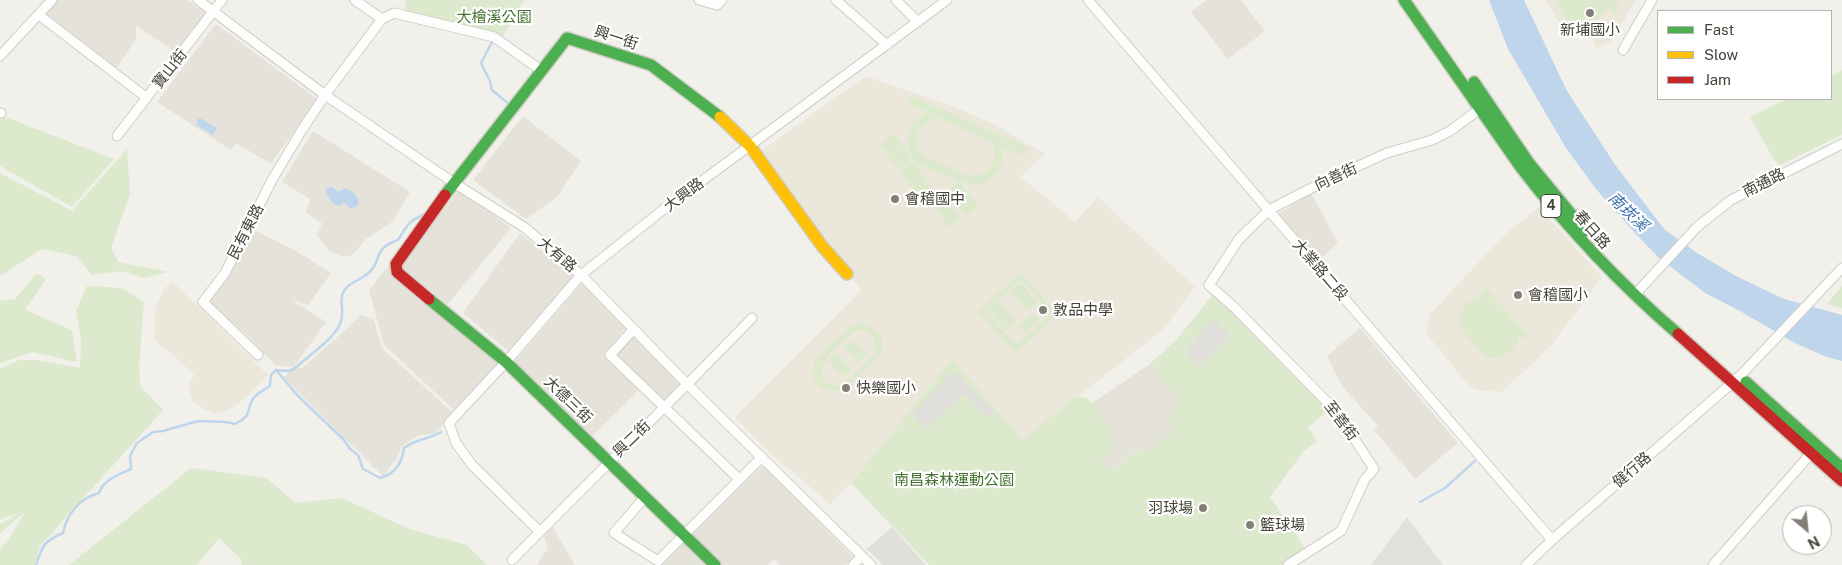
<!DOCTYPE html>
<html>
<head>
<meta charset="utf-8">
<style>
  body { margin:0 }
  #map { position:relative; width:1842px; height:565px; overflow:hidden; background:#f1f0eb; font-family:"Public Sans",sans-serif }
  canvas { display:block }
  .legend { position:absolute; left:1657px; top:10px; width:175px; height:90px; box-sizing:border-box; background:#fff; border:1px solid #b5b3af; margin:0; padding:6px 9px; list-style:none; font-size:15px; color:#464238 }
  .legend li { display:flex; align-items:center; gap:10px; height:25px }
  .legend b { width:25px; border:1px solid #b5b3af }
  .north { position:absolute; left:1782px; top:505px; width:50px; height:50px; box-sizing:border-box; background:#fff; border:1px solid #b5b3af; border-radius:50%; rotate:152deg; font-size:14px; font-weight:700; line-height:20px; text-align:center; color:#464238 }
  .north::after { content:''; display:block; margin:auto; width:18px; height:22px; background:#827f77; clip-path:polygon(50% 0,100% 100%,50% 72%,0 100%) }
</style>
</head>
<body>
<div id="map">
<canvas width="1842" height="565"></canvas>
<ul class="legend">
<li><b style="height:6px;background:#4caf50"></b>Fast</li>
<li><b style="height:6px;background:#ffc107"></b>Slow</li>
<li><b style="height:6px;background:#c62828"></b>Jam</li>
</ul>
<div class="north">N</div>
</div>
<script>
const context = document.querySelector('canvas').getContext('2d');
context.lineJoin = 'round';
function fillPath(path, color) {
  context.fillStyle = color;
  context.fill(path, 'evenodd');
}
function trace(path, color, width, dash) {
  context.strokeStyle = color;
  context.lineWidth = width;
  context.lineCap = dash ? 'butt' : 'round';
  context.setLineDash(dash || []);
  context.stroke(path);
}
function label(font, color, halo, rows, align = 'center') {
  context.font = font + ' "Public Sans","Noto Sans TC",sans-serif';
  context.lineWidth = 4.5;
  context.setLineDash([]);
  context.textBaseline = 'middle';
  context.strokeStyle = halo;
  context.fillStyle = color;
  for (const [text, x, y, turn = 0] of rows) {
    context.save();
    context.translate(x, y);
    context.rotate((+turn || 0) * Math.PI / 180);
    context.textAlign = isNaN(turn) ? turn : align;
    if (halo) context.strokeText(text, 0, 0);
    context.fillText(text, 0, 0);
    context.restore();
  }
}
fillPath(new Path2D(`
  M57,0H187L208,15L178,54L136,25V39L116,69L44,15Z
  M1206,0H1241L1265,31L1228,59L1191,12Z
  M216,24L317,99L271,164L236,143L231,150L157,102Z
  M523,116L581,161L557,197L526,219L473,180Z
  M313,131L410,192L392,222L366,239L352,255L344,257L328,250L317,235L322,223L306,213L310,199L282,182Z
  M460,189L511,228L448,304L399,266Z
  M1311,193L1338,243L1317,262L1278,214Z
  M256,231L296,251L331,273L308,305L290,299L326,322L295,365L301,369L341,334L361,315L374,320L382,348L453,413L436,433L417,436L402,446L397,458L383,476L284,378L293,367L275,365L251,339L209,302Z
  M520,233L574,276L509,352L463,313Z
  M389,265L503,359L454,410L384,345L369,290Z
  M582,283L627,327L604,353L639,390L591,437L515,361Z
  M1360,328L1458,443L1415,479L1374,430L1378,426L1342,386L1327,356Z
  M634,336L683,385L664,404L615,355Z
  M1150,364L1181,403L1176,428L1145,454L1138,448L1110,471L1102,461L1107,437L1101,420L1092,403Z
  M764,465L853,557L845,565H780L775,559L768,565H721L691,533Z
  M552,526L575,565H537L548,548L543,533Z
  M683,542L707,565H661Z`), '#e4e2d9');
fillPath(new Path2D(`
  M1407,517L1443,565H1371Z`), '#e2e0db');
fillPath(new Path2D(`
  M1545,0H1636L1611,42L1597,48L1584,26L1568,37Z
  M866,76L957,108L992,123L1045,154L1021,177L1075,222L1098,197L1195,287L1165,328L1023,440L951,360L851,483L830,504L769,452L735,417L861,290L808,221L761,151Z
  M1539,207L1602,277L1551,346L1502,392L1475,390L1465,381L1426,333L1430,314L1502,237Z
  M172,281L268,375L249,395L237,405L225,412L215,413L203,409L192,400L188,387L194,374L155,340L154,324L157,303L164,289Z`), '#ebe8db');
fillPath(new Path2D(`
  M406,0H524L503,36L404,12Z
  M1555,0H1614L1620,9L1613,14L1608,6C1602,22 1579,32 1565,18C1561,13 1558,5 1555,0Z
  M1842,70V135L1780,165L1774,160L1750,117L1786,99H1831V76Z
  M911,96L1028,147L1022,155L1002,147C1007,164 993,184 974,185C970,185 920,166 917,163C910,156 907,148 908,138C908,125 916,118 927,112L907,104ZM937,117L991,142C1000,162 992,170 974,177L924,157L919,150L916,143V134L921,126Z
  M0,115L114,159L72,207L0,166Z
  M894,134L912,159L898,169L880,145Z
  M127,149L130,194L111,248L118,262L168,272L144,278L121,271L92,275L76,256L42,249L0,276V173L72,211Z
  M913,161L931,187L918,196L899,170Z
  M959,181L978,206L965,216L947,191Z
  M942,193L961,219L949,227L930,202Z
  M37,273L46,279L25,310L72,330L77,362L32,352L0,363V301L15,299Z
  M1020,273L1057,314L1016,353L977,312ZM1021,279L1051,313L1017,345L985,312Z
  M1020,283L1038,302L1029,311L1010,292Z
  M87,286L122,288L144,302L139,366L140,386L163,410L40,546L35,565H0V549L7,542L25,512L0,533V524L22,512L0,519V369L19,360H36L80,368L81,340L76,311Z
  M1842,286V308L1827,304Z
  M1486,289L1529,335L1524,340L1519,335C1517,352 1502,359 1487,358L1460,328L1459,319L1466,304L1481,296L1480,294Z
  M1213,294L1268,345L1331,409L1308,427L1317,441L1303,452L1270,497L1305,548L1283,565H929L851,483L952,359L1023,440L1076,397L1088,398L1103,417L1101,421L1112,432L1107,438L1117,448L1102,461L1110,471L1139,448L1145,454L1176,428L1166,418L1181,403L1150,364L1177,339Z
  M998,301L1017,322L1007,331L988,311Z
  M1033,313L1040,319L1025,333L1019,326Z
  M864,323C877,329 885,337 882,352L841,392C822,391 805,382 816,360C819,355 847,330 853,326C856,323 861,324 864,323ZM859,330H864L874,336L876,347L875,353L842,386L829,384L823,380C815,360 841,345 854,332Z
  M852,339L866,354L859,362L844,347Z
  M836,353L851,369L843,376L828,361Z
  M191,468L266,478L296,503L342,498L409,529L467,545L487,565H241L242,560L219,538L197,565H69Z`), '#dce9cd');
fillPath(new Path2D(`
  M1214,320L1230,335L1199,367L1184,352Z
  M954,370L995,412L987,417L964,394L927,429L912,415Z
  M892,527L926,565H883L867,549Z`), '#e0dfdb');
fillPath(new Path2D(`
  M1489,0H1524L1567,91L1616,166L1664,229L1697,253L1736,276L1784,299L1842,315V361L1824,356L1795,343L1740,311L1705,293L1658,257L1635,233L1596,189L1566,148L1508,49Z
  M197,119H202L217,128L213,135L197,125Z
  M333,187L338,192L345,188C352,191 358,194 359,203L356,207L350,208L345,203L339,206C330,203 327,197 326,188Z`), '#bfd5eb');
trace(new Path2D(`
  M492,42L481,63L490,81L492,90L509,104
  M276,370L298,396L344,440L350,449L358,455L363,469L380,478C395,474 402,463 404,448C418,438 430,439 441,432
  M1420,502L1445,488L1475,461
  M36,565C42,546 44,541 63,533C67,514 80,498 99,493C104,479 118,475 131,469L130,456L137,443L153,432L163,431L198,421L226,422L235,424C255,413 244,413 253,399C257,393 264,390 270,386L271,375L276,370L288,371L294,369C307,357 333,340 340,324C345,313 340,306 342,297C343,285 358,281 366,275C385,260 370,250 398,240C407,226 408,221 425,214`), '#bfd5eb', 2.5);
const street = new Path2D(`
  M198,0L325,95L454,183L524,227L581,275L688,385L871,565
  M355,0L382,19
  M699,0L717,5L722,0
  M836,0L887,45
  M896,0L918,22
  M1088,0L1552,540
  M39,15L147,98
  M1623,50L1652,0
  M0,56L52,0
  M0,113H1
  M117,136L222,0
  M1635,297L1640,289L1697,227L1731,200L1842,144
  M634,329L610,355L739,479
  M258,355L203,302L225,273L272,180L300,133L325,95L382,19L394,13L494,37L542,71
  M645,497L614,533L658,561L762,457
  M540,532L472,465L456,443L449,423L506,362L581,275L664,209L947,0
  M512,560C592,479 673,400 752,318
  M853,565L862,556
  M1288,565L1341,531L1365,479L1374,469L1337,412L1234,307L1209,285L1239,239L1269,210L1327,180L1387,153L1432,140L1450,131L1484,106
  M1526,565L1552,540L1740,376L1842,268
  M1713,565L1814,450`);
const fast = new Path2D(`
  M1404,0L1522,169C1569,230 1619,283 1678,334
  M1474,82L1529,163L1585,231
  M445,195L567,38L651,65L720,117
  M429,299L506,362L715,565
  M1746,382L1842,468`);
const slow = new Path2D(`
  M720,117L750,146L822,246L847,274`);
const jam = new Path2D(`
  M429,299L397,272L396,264L445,195
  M1678,334L1842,481`);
trace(street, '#cfcdc9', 11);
trace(fast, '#cfcdc3', 14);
trace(slow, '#cfcdc3', 14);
trace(jam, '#cfcdc3', 14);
trace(street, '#fdfdfc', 9);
trace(fast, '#4caf50', 11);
trace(slow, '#ffc107', 11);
trace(jam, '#c62828', 11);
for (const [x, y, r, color] of [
  [1590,13,5,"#827f77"],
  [895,199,5,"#827f77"],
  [1518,295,5,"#827f77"],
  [1043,310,5,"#827f77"],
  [846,388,5,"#827f77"],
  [1203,508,5,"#827f77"],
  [1250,525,5,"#827f77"]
]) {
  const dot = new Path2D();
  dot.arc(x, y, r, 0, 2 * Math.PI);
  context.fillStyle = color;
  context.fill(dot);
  trace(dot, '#fff', 2);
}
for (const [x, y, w] of [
  [1551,206,20]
]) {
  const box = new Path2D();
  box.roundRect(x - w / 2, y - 11.5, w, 23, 4);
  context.fillStyle = '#fff';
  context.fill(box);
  trace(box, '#464238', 1);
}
label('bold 14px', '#464238', null, [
  ["4",1551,206]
]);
label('15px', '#42732f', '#fff', [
  ["大檜溪公園",494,17],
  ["南昌森林運動公園",954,480]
]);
label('15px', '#464238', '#fff', [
  ["新埔國小",1590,30,"center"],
  ["會稽國中",905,199],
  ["會稽國小",1528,295],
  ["敦品中學",1053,310],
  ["快樂國小",856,388],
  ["羽球場",1193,508,"right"],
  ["籃球場",1260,525]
], 'left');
label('15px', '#464238', '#fff', [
  ["興一街",616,38,18],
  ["寶山街",170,69,-52],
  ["向善街",1336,177,-25],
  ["南通路",1764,183,-27],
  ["大興路",684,195,-37],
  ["春日路",1592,230,48],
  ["民有東路",246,232,-63],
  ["大有路",557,255,40],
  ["大業路二段",1320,270,49],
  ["大德三街",568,400,44],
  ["至善街",1341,421,53],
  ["興二街",632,439,-44],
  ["健行路",1632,470,-41]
]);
label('italic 16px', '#396eaa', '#fff', [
  ["南崁溪",1628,212,44]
]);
</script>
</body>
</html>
